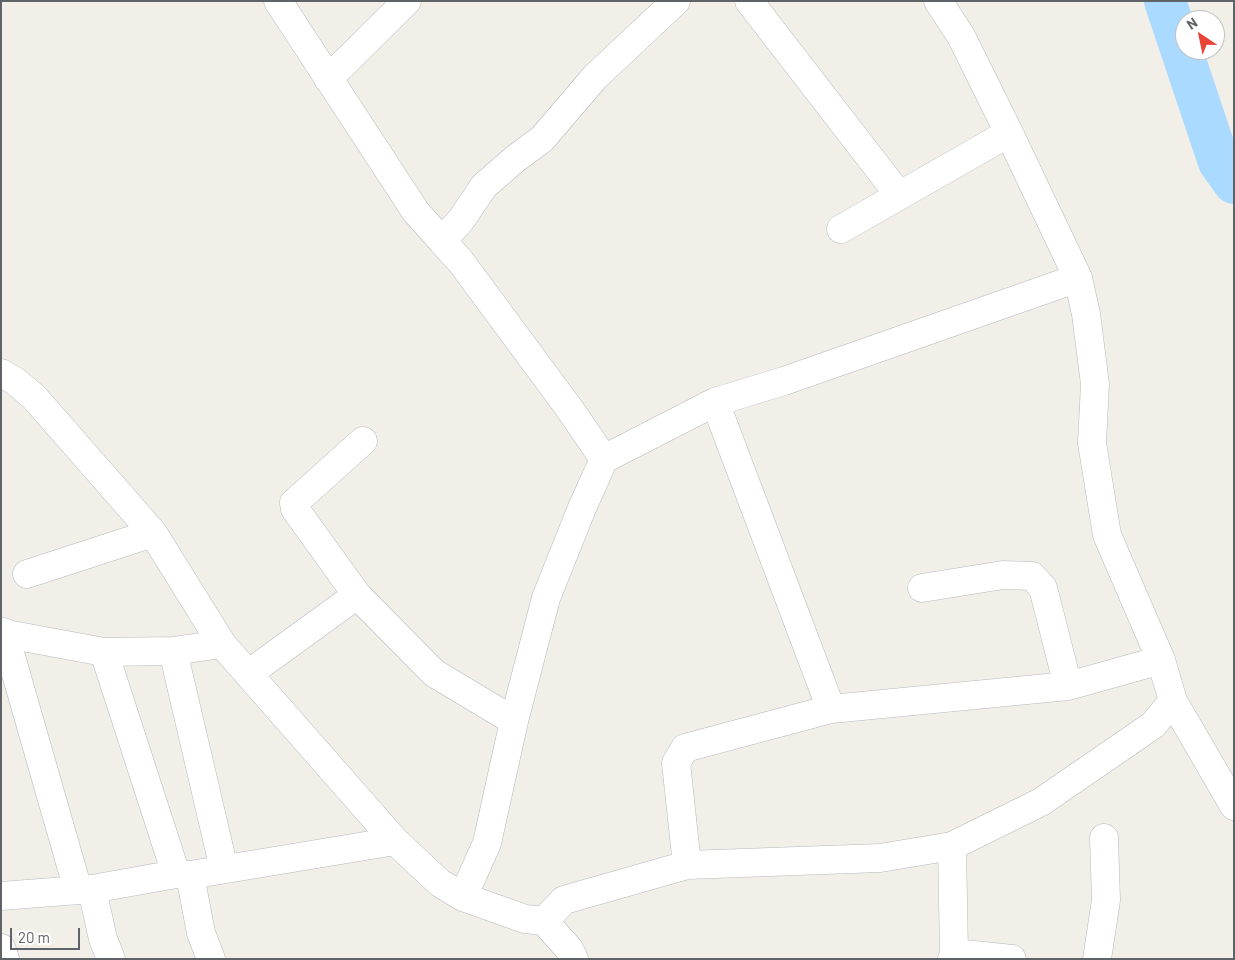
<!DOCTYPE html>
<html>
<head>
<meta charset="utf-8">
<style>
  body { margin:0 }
  #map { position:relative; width:1235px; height:960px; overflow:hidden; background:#f1efe8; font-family:Barlow,sans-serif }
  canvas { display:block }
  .frame { position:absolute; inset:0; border:2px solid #5f6368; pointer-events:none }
  .north { position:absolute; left:1175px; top:10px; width:50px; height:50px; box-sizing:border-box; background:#fff; border:1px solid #bfc1c3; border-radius:50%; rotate:326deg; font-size:14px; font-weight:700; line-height:20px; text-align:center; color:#5f6368 }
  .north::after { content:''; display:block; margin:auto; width:18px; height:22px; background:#ea4335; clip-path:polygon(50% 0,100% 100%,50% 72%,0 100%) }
  .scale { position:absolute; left:10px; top:928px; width:70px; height:22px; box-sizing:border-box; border:2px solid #5f6368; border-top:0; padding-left:6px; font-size:15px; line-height:18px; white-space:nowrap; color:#5f6368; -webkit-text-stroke:4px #fff; paint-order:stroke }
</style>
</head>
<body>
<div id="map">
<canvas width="1235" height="960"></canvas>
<div class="frame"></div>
<div class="north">N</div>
<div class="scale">20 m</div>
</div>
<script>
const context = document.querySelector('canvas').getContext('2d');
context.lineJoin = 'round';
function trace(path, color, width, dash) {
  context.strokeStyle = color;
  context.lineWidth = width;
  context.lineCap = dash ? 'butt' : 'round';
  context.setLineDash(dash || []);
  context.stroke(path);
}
trace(new Path2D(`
  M1165,1L1219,162L1234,183`), '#aadaff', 42);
const minor = new Path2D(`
  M278,1L416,212L442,241
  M749,1L899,195
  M938,1L961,36L1009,133L1078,278L1086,314L1095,384L1092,443L1107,535L1161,660L1173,701L1234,806
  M328,79L407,1
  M841,229L1009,133
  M1,373L15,381L34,397L153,533L222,644L395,841L440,883L463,897L525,919L544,921L569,949L574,959
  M715,402L831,709
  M363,441L294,503L295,509L357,595L434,673L514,721
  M604,459L715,402L784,381L1078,278
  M27,574L153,533
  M922,588L1003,575L1032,576L1043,588L1068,686
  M4,632L78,890
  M1,633L104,652L173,651L222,644
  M173,651L224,869
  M104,652L176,874
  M248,674L357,595
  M952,846L954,953L952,959
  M687,865L676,763L685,748L831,709L1068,686L1161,660
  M190,875L201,933L211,959
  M92,889L103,939L111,959
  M1,896L92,889L176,874L190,875L395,841
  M463,897L487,843L514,721L546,598L582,508L604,459L569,408L461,262L442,241L461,220L484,186L515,159L542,139L595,77L676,1
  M544,921L564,900L687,865L880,858L952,846L1041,802L1153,725L1173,701
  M1,948L5,959
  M954,953L1012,959
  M1097,959L1106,900L1104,838`);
trace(minor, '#b5b8bc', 29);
trace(minor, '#fff', 28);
</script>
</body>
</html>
